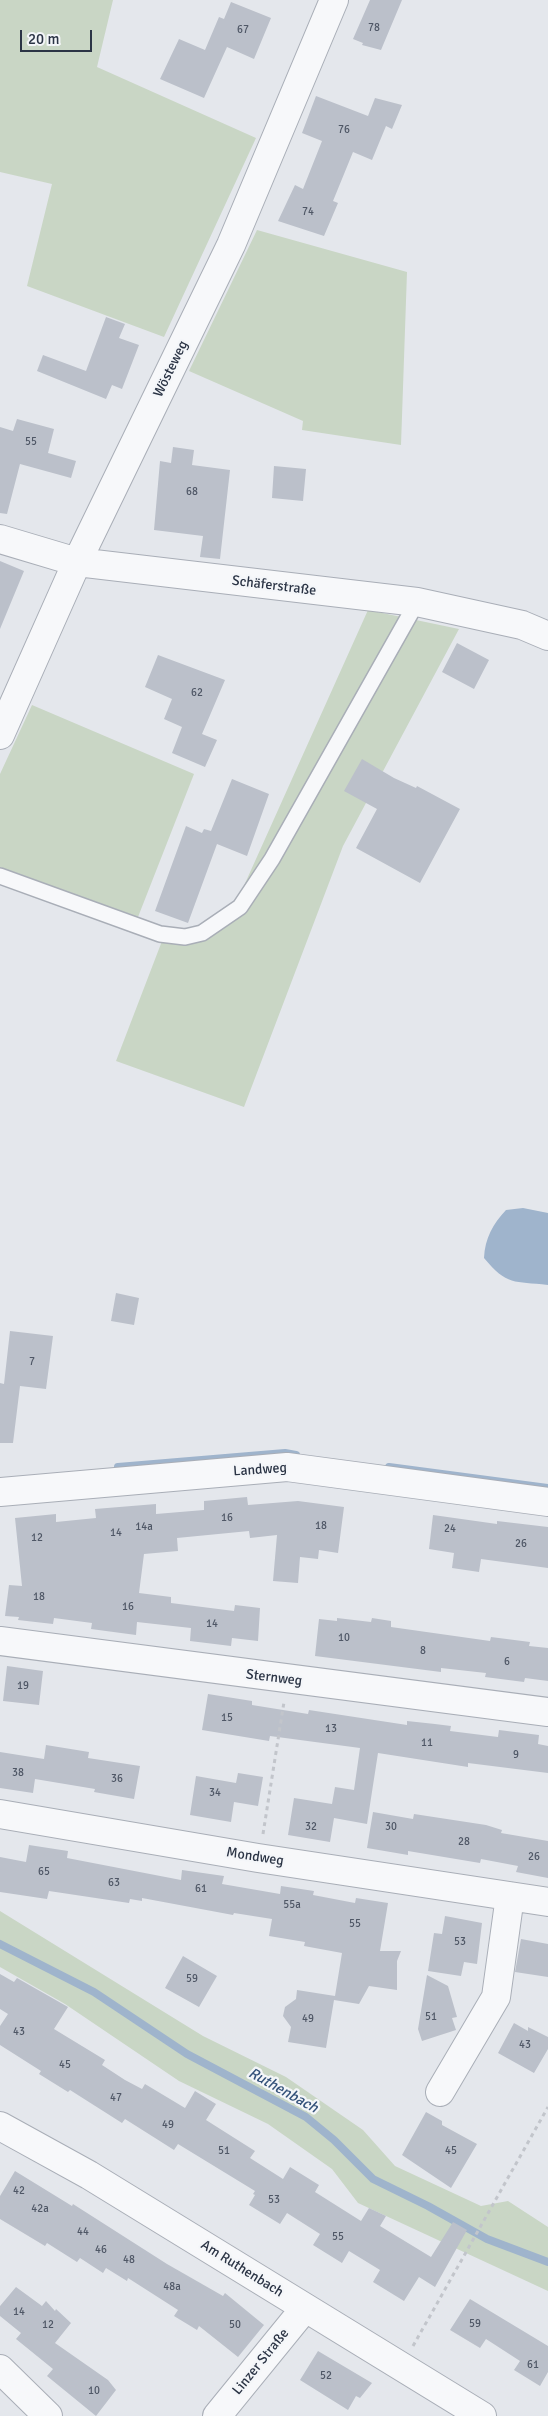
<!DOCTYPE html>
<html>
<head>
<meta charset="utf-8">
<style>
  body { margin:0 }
  #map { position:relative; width:548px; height:2416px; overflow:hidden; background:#e4e7ec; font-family:Signika,sans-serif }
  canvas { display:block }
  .scale { position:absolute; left:20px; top:30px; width:72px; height:22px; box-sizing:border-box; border:2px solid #2b3445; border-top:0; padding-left:6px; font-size:15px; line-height:18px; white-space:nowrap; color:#2b3445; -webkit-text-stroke:4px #f4f6f9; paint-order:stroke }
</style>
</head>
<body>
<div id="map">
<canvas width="548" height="2416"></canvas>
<div class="scale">20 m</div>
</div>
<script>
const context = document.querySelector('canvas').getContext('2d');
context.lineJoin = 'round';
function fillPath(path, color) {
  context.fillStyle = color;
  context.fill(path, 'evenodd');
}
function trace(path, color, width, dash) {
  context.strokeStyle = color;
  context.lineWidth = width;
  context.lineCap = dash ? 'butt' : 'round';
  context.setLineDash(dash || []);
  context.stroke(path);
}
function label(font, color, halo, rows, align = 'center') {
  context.font = font + ' Signika,sans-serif';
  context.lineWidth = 4.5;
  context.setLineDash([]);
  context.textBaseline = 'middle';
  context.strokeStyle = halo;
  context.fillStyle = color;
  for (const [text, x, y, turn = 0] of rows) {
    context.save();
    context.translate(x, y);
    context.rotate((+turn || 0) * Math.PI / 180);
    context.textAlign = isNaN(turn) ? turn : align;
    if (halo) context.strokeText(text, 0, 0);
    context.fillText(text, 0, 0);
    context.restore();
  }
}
fillPath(new Path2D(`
  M0,0H113L97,67L256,138L164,337L27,286L52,184L0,172Z
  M257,230L407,272L401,445L302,430L303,421L189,371Z
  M368,610L459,629L343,846L244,1107L116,1061L167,928L186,930L197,927L238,899Z
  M32,705L194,774L138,917L0,867V774Z
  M0,1911L203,2036L286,2077L363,2130L395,2166L481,2206L508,2201L548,2227V2291L358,2203L332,2169L268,2124L179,2081L65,2004L0,1967Z`), '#c9d6c5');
fillPath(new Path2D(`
  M523,1208L548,1213V1285C514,1281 507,1286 484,1258C485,1238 493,1224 506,1210Z`), '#9fb4cc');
trace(new Path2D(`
  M118,1467L285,1453L296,1455
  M389,1467L548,1488
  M0,1944L94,1992L187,2054L306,2117L334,2140L373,2179L428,2206L487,2239L548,2262`), '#9fb4cc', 8);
fillPath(new Path2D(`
  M370,0H402L381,50L362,45L363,43L353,39Z
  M231,2L271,18L254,59L227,47L204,98L160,79L179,39L205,50L219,17L224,19Z
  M316,96L368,116L375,98L402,105L392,129L386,126L372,160L353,152L333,201L338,203L324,236L278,221L295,185L303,189L322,141L302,133Z
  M106,317L125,324L119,338L139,345L122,389L112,385L106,399L37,371L43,355L86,371Z
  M17,419L54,429L48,453L76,461L71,478L20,464L7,514L0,513V427L13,431Z
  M173,447L194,450L192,465L230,470L220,559L200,557L203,536L154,530L160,461L171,463Z
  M274,466L306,469L303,501L272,498Z
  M0,561L24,571L0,629Z
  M457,643L489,660L474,689L442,672Z
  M158,655L225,680L202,734L217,740L205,767L172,753L182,727L164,719L172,699L145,687Z
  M362,759L394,778L416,788L417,786L460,809L420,883L356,848L377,809L344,791Z
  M232,779L269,794L247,856L217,844L188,923L155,911L186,826L202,833L204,829L211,831Z
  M116,1293L139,1298L134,1325L111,1321Z
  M10,1331L53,1336L46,1389L20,1386L13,1443H0V1383L4,1384Z
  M247,1497L248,1505L298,1501L344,1507L338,1553L319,1550L318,1559L300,1557L298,1583L273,1581L277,1535L250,1538L249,1531L177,1538L178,1551L144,1554L139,1593L171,1597V1603L234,1611L235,1605L260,1608L258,1641L232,1638L231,1646L190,1641L191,1628L137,1622L136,1635L91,1629L92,1623L54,1618L53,1624L18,1620L19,1617L5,1616L9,1585L22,1586L15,1518L56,1514V1522L96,1518L95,1509L156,1504V1514L204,1510V1501Z
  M433,1515L497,1524V1521L548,1527V1568L481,1559L479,1572L452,1568L454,1553L429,1549Z
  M337,1618L371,1622L372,1618L391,1621V1627L490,1641L491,1637L530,1642L529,1646L548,1648V1681L525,1678L524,1682L485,1677L486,1673L441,1668V1672L315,1656L319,1619L337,1621Z
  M7,1666L43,1671L39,1705L3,1701Z
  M208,1694L252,1701V1705L308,1714L309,1710L407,1725V1721L435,1724L451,1726L450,1731L498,1737L499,1730L539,1735L538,1744L548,1746V1773L468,1763V1767L378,1753L367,1824L334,1818L330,1842L288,1835L294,1798L332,1804L335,1787L354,1790L360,1748L270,1736L269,1741L202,1730Z
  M46,1745L89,1752L88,1758L140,1766L134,1799L94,1792L95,1789L35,1779L33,1793L0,1788V1752L44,1759Z
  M238,1773L263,1777L258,1806L234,1802L231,1822L190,1815L196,1776L236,1783Z
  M373,1812L413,1819L414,1814L486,1825L502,1830L501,1833L548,1841V1878L516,1872L518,1866L481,1859L480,1863L408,1851V1855L367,1848Z
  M29,1845L68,1851L67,1858L181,1880L182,1870L224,1876L222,1884L280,1894L281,1886L314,1891L313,1895L355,1903L356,1898L388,1903L380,1951H401L397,1961V1990L369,1986L359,2004L334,2000L326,2048L288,2042L291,2027L283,2016L285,2007L296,1999L297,1990L335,1996L342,1953L304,1946L305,1942L269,1936L272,1919L234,1913L233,1915L142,1898V1901L130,1899L129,1903L49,1891L47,1899L0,1892V1857L26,1862Z
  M445,1916L482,1923L477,1964L464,1962L461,1976L428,1971L434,1933L442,1934Z
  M521,1939L548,1944V1977L515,1972Z
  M183,1956L217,1976L199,2007L165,1988Z
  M0,1974L14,1982L17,1978L68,2007L54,2029L105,2060L102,2065L125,2080L142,2089L145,2084L185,2108L195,2091L216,2104L206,2120L255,2151L250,2158L283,2179L290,2167L319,2185L315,2192L361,2221L369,2208L386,2216L380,2226L431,2257L453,2222L467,2230L435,2287L419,2277L404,2301L373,2282L380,2270L349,2251L342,2263L313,2245L320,2234L287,2213L280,2224L249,2205L255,2195L253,2194L255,2191L178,2144L174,2150L125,2119L122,2123L70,2090L68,2092L39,2074L41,2071L0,2045V2026L8,2014L0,2009Z
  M427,1975L448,1986L457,2017L452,2018L456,2030L422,2041L418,2029Z
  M514,2023L528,2031V2027L548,2037V2049L534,2073L498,2053Z
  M426,2112L442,2121V2125L477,2144L451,2188L402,2155Z
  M15,2171L72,2206L73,2204L167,2264L223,2296L225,2293L264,2325L238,2357L199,2326L197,2330L174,2316L178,2310L128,2278L127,2281L106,2268L103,2273L80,2258L77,2262L47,2243L45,2246L0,2219V2196Z
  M16,2287L42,2306L46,2301L55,2311L56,2309L71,2323L55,2343L108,2380L116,2390L96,2416L47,2376L53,2369L16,2339L21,2333L0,2316V2306Z
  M470,2299L548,2346V2372L540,2386L514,2370L520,2361L486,2339L480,2348L450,2330Z
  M318,2351L372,2383L360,2398L356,2396L348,2410L300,2380Z`), '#bbc0ca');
const lane = new Path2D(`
  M0,876L160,934L185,937L202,933L240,907L272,859L417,602`);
const street = new Path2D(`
  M0,539L77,562L417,602L522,625L548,636
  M0,735L77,562L231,245L334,0
  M0,1492L287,1467L548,1502
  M0,1641L548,1712
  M0,1814L258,1858L548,1902
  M440,2092L496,1997L510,1896
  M0,2126L89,2175L482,2416
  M0,2369L48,2416
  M217,2416L305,2308`);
trace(lane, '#a9aeb7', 18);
trace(street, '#a9aeb7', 30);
trace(new Path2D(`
  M263,1834L284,1702
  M413,2346L548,2107`), '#c2c5cb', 3, [4, 4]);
trace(lane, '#f7f8fa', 15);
trace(street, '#f7f8fa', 28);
label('11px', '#4f5766', null, [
  ["78",374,28],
  ["67",243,30],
  ["76",344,130],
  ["74",308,212],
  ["55",31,442],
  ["68",192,492],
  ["62",197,693],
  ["7",32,1362],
  ["16",227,1518],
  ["18",321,1526],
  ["14a",144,1527],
  ["24",450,1529],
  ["14",116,1533],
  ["12",37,1538],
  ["26",521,1544],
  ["18",39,1597],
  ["16",128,1607],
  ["14",212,1624],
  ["10",344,1638],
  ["8",423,1651],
  ["6",507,1662],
  ["19",23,1686],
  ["15",227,1718],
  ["13",331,1729],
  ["11",427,1743],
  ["9",516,1755],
  ["38",18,1773],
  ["36",117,1779],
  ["34",215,1793],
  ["32",311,1827],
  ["30",391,1827],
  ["28",464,1842],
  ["26",534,1857],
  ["65",44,1872],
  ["63",114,1883],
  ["61",201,1889],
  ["55a",292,1905],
  ["55",355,1924],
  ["53",460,1942],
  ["59",192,1979],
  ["51",431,2017],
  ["49",308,2019],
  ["43",19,2032],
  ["43",525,2045],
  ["45",65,2065],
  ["47",116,2098],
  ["49",168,2125],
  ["51",224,2151],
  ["45",451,2151],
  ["42",19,2191],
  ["53",274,2200],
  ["42a",40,2209],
  ["44",83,2232],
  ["55",338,2237],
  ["46",101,2250],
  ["48",129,2260],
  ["48a",172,2287],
  ["14",19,2312],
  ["59",475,2324],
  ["12",48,2325],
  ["50",235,2325],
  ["61",533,2365],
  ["52",326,2376],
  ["10",94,2391]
]);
label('14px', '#2b3445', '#f4f6f9', [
  ["Wösteweg",171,369,-64],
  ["Schäferstraße",274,586,7],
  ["Landweg",260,1470,-4],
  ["Sternweg",274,1678,7],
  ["Mondweg",255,1857,9],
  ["Am Ruthenbach",242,2269,32],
  ["Linzer Straße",261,2362,-51]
]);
label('italic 15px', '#34527a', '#f4f6f9', [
  ["Ruthenbach",283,2091,29]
]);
</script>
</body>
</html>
